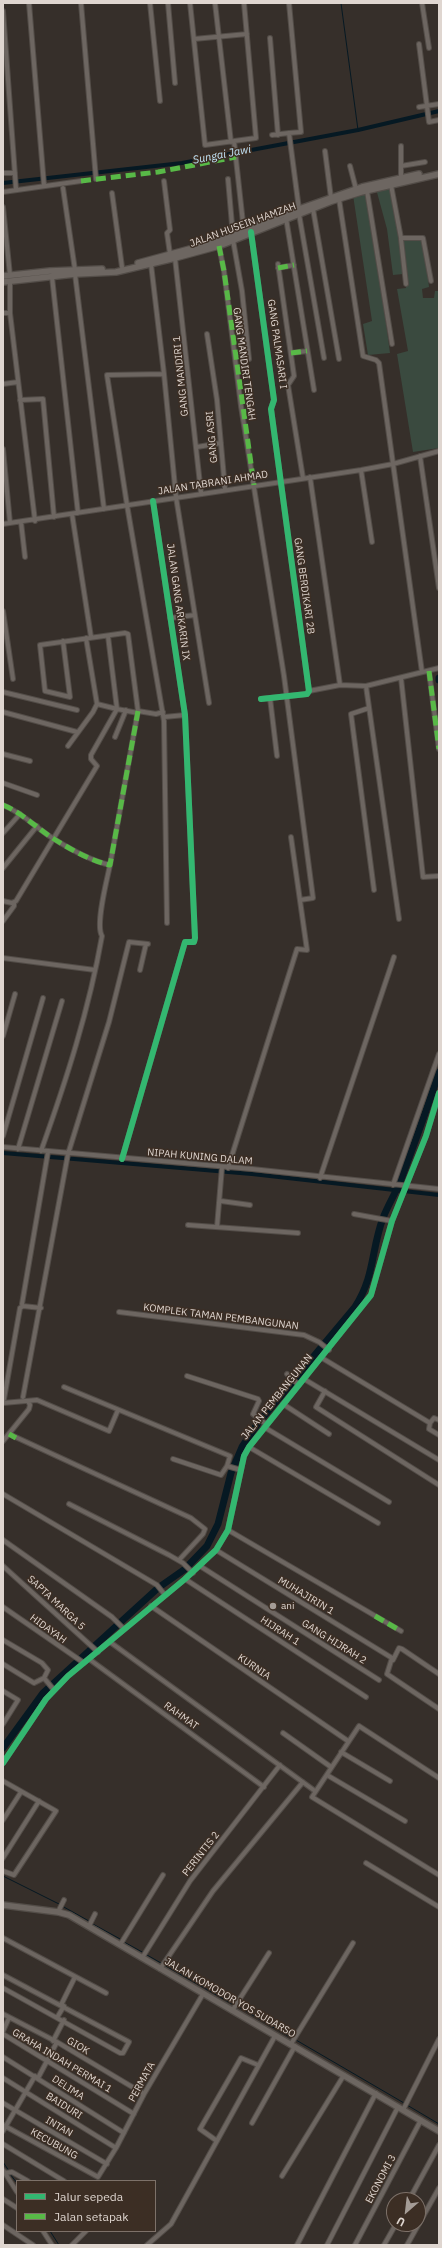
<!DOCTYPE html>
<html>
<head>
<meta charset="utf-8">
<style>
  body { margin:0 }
  #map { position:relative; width:442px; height:2248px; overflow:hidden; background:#362f2a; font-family:"IBM Plex Sans",sans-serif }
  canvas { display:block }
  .frame { position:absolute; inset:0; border:4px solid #dfd6d0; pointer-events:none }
  .legend { position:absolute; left:16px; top:2180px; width:140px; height:52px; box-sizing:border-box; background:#3c2e24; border:1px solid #7d7169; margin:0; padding:5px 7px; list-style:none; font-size:12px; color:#dfd6d0 }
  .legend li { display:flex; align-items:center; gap:8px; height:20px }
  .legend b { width:20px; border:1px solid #7d7169 }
  .north { position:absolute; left:386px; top:2192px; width:40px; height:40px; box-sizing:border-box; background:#3c2e24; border:1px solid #7d7169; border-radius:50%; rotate:208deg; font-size:11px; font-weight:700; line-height:16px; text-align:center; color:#dfd6d0 }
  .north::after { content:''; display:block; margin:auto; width:14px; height:18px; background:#a49c96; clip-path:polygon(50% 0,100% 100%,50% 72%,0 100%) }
</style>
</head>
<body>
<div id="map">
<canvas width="442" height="2248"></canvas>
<div class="frame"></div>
<ul class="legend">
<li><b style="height:5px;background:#33b770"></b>Jalur sepeda</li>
<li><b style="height:5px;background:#58b947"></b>Jalan setapak</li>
</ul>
<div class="north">U</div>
</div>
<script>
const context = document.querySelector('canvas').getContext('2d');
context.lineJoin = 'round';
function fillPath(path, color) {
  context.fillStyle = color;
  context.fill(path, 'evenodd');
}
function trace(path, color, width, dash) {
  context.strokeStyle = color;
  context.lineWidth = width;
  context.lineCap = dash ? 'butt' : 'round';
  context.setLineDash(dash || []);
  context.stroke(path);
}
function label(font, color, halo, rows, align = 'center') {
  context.font = font + ' "IBM Plex Sans",sans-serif';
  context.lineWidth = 3;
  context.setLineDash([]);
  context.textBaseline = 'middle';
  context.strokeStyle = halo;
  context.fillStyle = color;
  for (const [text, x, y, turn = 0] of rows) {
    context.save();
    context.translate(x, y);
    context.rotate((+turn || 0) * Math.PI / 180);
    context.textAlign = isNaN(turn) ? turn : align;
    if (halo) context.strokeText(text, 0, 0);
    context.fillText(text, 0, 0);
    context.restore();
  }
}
fillPath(new Path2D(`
  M390,181L400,240L424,239L429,287L422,289L423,298H434L435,291H439V448L413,452L397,354L408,351L397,289L406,288L403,274L393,275L387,229L375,185Z
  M368,191L390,353L368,355L363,324L372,321L353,195Z`), '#3a4a3f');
trace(new Path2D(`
  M341,3L358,130
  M3,1876L59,1904
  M62,1906L89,1921
  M91,1923L122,1940
  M124,1942L144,1953
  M147,1955L161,1963
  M164,1965L234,2005
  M237,2006L293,2039
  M296,2040L404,2103
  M407,2105L439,2124
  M3,2162L9,2171
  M10,2174L17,2183
  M50,2231L59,2245`), '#061923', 1);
trace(new Path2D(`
  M3,183L182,163L358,130L439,111
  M3,1153L252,1174L439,1195`), '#061923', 4);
trace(new Path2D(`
  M439,678V680
  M3,1748L43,1693L158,1588L185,1569L207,1546L218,1524L231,1473L242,1447L258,1423L355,1307C375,1276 371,1250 383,1218C388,1205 395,1194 400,1182C414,1145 427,1109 439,1072`), '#061923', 7);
const street = new Path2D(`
  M29,3L44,185
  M81,3L96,179
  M150,3L160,101
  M168,3L175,83
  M190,3L205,145L256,138L244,3
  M215,3L231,142
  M422,3L429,48
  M3,11L16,189
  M270,38L278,135
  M194,39L247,34
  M419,44L429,122L439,120
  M419,107L439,104
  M289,133L301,132L289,3
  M272,135L289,133L299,209
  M234,141L244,232
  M401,146V166
  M325,151L331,198
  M350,166L356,189
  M3,173H15
  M401,178V166L425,162
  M228,179L233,236
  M164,181L170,230L167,233L170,254
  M391,185L401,238H423L431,281
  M63,188L75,270
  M367,191L392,344
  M3,192L81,181
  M112,193L122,267
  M339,199L363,356L376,360L379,363L422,672
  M3,207L10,275
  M313,209L339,359
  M299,214L324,358
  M286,218L314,390
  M251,232L274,400L271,409L309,691L307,694L261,699
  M401,239L406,284
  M233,240L242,291L249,359
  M219,246L224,271L241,406L284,676L313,898L300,900
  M175,258L201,493
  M151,264L164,374L176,497L209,703
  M278,264L294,376L288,385L303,478
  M278,268L294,265
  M75,274L104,509
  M52,277L78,513
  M10,281V313L35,521
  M3,313H10
  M207,334L217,400L225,489
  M291,353L307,351
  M164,374L107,375L127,505L164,721L167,923
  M3,384L18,382
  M20,400L43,399L54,517
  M197,447L221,443
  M3,449L10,523
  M420,456L439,588
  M361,470L372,542
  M310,477L340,685
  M72,514L91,637
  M21,522L25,557
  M3,524L361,470L393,464L439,451
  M3,611L13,679
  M170,618L195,615
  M429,671L439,749
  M401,678L423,877L439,876
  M366,686L399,919
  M309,691L340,685L366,686L439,668
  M3,692L77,710
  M270,698L277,756
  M97,704L117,709L108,636
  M369,708L351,714L374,890
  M138,711L156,714L163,712
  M3,712L77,732
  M164,717L185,715
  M115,737L126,710
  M68,746L93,712L97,704L86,638
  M3,754L30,761
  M3,783L37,795
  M3,805C23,813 36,828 54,839C70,849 91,861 110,865L138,711L128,634L125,633L40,645L45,691L70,697L63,641
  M3,833L20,814
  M3,868L37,826
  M3,901L12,903L16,901L97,766L91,759V755L117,709L138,713
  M3,921L14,906V903
  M3,958L95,970
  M140,970L146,944
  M3,1036L15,994
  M3,1136L43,998
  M3,1147L252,1169L439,1189
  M18,1149L62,1001
  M41,1151C66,1081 89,1010 102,936C95,925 107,880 110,865
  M122,1159L185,942H194L195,938L185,715L153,501
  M228,1168L297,949L307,950L291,837
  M320,1178L394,957
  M393,1185L439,1054
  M221,1201L250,1205
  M354,1214L392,1221
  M188,1225L298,1233
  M217,1227L222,1167
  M22,1304L48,1152
  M119,1312L304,1335L319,1342L329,1350
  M322,1358L430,1423L429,1429L439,1435
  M287,1374L299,1385
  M187,1376L258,1399L259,1401L253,1414L266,1424
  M304,1379L439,1460
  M64,1387L230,1456L227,1466L221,1475L173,1459
  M325,1391L316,1407L439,1485
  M23,1397L68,1154L109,1022L129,942L148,944
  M4,1399L20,1308L23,1306L41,1308
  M3,1403L37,1400L109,1431L118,1410
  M283,1404L329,1434
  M430,1423L434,1418L439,1420
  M264,1427L389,1502
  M9,1434L191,1518L205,1529L203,1534L179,1560
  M3,1441L29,1409L30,1405L28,1401
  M249,1447L378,1523
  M227,1466L241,1470
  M3,1494L157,1585L165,1595
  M69,1504L169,1555L183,1563L193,1573
  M228,1530L401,1631
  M3,1540L112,1617L124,1629
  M216,1550L392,1658L387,1674L439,1709
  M3,1566L98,1652
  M200,1566L379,1680
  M185,1579L366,1697
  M151,1606L348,1741
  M3,1607L84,1663
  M3,1640L42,1663L48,1670L44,1678L34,1683L3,1664
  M110,1642L315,1791
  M89,1659L264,1787
  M393,1660L399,1648L402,1649L439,1674
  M44,1678L54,1690
  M3,1691L18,1700L3,1724
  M283,1733L331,1767
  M341,1752L390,1781
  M3,1763L46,1699L68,1676L185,1579L216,1550L228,1530L244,1456L249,1447L371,1295L392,1221L426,1136L439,1093
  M327,1775L405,1821
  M439,1778L359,1726L312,1797L439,1875
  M3,1781L56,1811L14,1875L3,1871
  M3,1820L21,1792
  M3,1858L39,1801
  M366,1863L439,1907
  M58,1912L64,1900
  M89,1926L95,1914
  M3,1938L106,1993
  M120,1945L163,1875
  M142,1958L190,1881L280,1765
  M160,1969L213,1891L303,1782
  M3,1975L129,2042L123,2053H120L3,1988
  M61,2005L75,1977
  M232,2011L269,1953
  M3,2014L57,2042L144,2094
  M58,2016L64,2006
  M3,2031L9,2018
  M3,2034L134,2114
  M53,2041L64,2020
  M291,2044L353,1943
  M3,2057L124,2133
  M3,2078L116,2148
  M38,2078L57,2042
  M3,2103L107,2164
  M403,2110L439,2039
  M252,2123L295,2046
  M3,2125L98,2177L116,2148L144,2094L203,1994
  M3,2131L35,2076
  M217,2141L200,2129L241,2058L258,2065
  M3,2144L64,2181
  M3,2170L17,2192
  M5,2173L12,2172L28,2181
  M282,2176L344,2075
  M3,2199L17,2208
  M409,2200L439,2145
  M3,2225L33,2245
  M43,2231L52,2245
  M72,2245L86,2231
  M147,2245L171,2224L275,2036
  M297,2245L376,2093
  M327,2245L398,2107
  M355,2245L421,2120
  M384,2245L396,2224
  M407,2245L439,2188`);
const secondary = new Path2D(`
  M138,263L219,241L282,215L362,187L419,174
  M3,276L50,271L102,269
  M3,282L75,274L116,272L175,258L219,246L332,201L361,192L439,174
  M3,1905L58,1912L69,1915L439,2131`);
trace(street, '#534d48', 6);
trace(secondary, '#534d48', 8);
trace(street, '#6d6661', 4);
trace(secondary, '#6d6661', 5.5);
trace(new Path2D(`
  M81,181L158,172L236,157
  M219,246L224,271L254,485
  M278,268L294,265
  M291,353L307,351
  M429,671L439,749
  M3,805C23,813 36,828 54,839C70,849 91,861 110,865L138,711
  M9,1434L16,1438
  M375,1616L401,1631`), '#58b947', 5, [10, 5]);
trace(new Path2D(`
  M251,232L274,400L271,409L309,691L307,694L261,699
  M122,1159L185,942H194L195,938L185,715L153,501
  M3,1763L46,1699L68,1676L185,1579L216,1550L228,1530L244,1456L249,1447L371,1295L392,1221L426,1136L439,1093`), '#33b770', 6);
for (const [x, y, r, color] of [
  [273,1606,4,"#a49c96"]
]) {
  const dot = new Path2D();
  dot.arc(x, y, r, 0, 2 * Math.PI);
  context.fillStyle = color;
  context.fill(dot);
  trace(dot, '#3c2e24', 1.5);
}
label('10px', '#dfd6d0', '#3c2e24', [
  ["JALAN HUSEIN HAMZAH",243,225,-20],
  ["GANG PALMASARI I",277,344,82],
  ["GANG MANDIRI TENGAH",244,364,82],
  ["GANG MANDIRI 1",181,376,-96],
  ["GANG ASRI",212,437,-95],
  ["JALAN TABRANI AHMAD",213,483,-9],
  ["GANG BERDIKARI 2B",304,586,82],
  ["JALAN GANG ARKARIN IX",178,602,82],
  ["NIPAH KUNING DALAM",200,1157,5],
  ["KOMPLEK TAMAN PEMBANGUNAN",221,1317,7],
  ["JALAN PEMBANGUNAN",277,1397,-51],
  ["MUHAJIRIN 1",306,1596,31],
  ["SAPTA MARGA 5",56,1603,43],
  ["HIDAYAH",48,1629,36],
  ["HIJRAH 1",280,1631,33],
  ["GANG HIJRAH 2",334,1642,32],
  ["KURNIA",254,1667,34],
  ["RAHMAT",181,1716,36],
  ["PERINTIS 2",201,1854,-52],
  ["JALAN KOMODOR YOS SUDARSO",230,1998,30],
  ["GIOK",78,2046,31],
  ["GRAHA INDAH PERMAI 1",62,2061,31],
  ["PERMATA",142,2082,-61],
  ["DELIMA",68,2088,33],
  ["BAIDURI",64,2106,32],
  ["INTAN",59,2127,30],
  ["KECUBUNG",54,2144,29],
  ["EKONOMI 3",381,2179,-62]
]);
label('10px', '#dfd6d0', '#3c2e24', [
  ["ani",281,1606]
], 'left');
label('italic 11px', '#c1e4f8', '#3c2e24', [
  ["Sungai Jawi",222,155,-11]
]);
</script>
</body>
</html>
